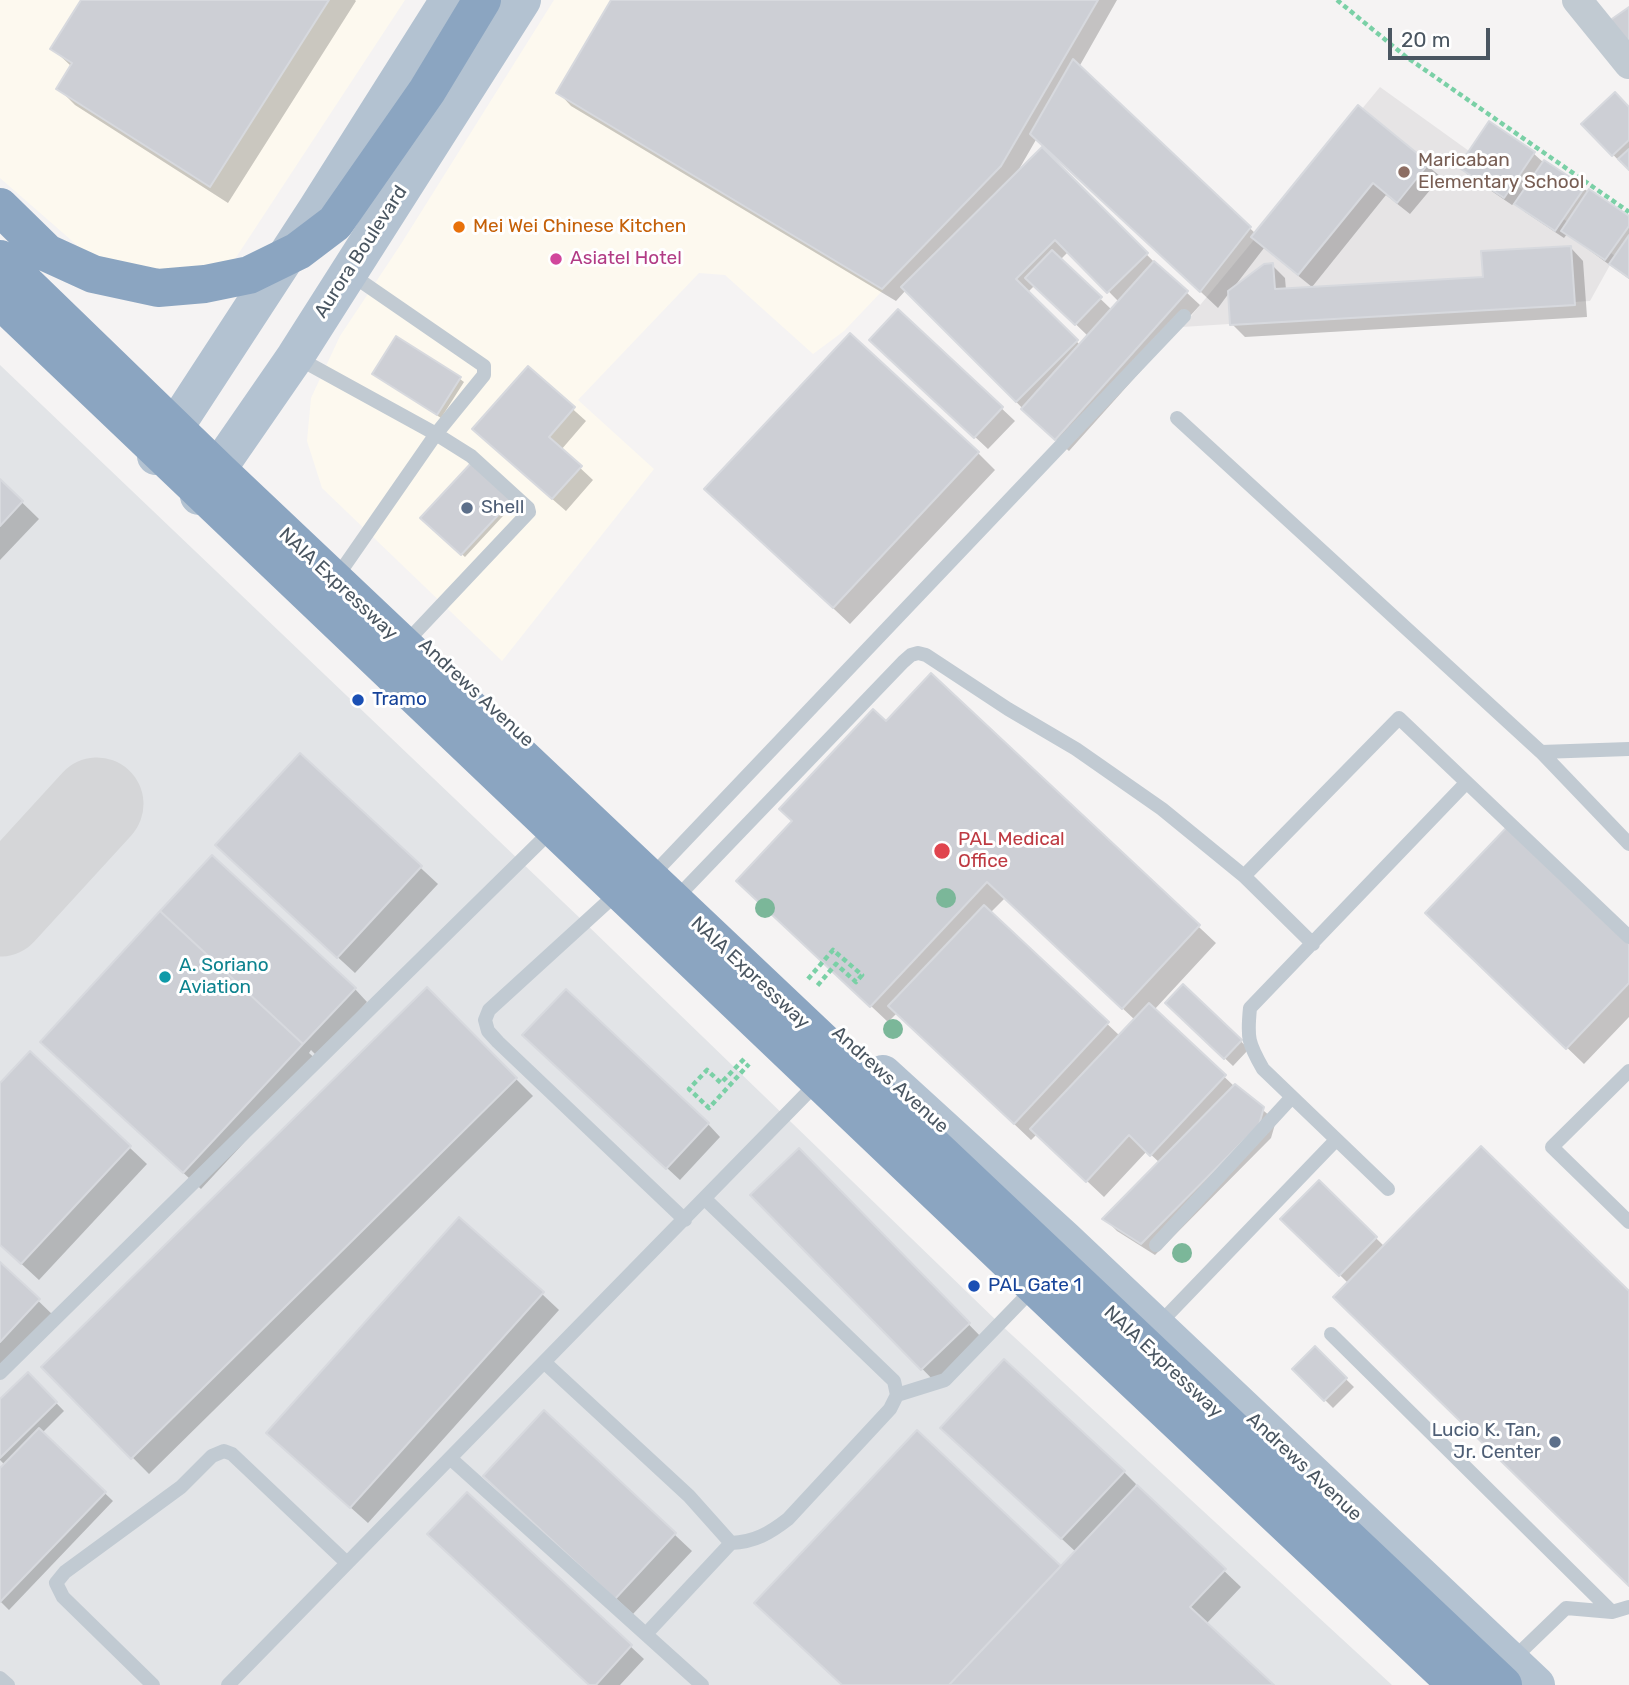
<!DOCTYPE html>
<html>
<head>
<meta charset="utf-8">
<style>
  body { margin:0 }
  #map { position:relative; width:1629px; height:1685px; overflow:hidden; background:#f5f3f3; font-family:Rubik,sans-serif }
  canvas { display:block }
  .scale { position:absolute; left:1388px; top:28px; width:102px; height:32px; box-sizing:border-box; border:4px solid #4a5661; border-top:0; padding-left:9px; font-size:21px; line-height:24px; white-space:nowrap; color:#4a5661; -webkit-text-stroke:5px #fff; paint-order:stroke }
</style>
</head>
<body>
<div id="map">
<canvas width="1629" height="1685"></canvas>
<div class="scale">20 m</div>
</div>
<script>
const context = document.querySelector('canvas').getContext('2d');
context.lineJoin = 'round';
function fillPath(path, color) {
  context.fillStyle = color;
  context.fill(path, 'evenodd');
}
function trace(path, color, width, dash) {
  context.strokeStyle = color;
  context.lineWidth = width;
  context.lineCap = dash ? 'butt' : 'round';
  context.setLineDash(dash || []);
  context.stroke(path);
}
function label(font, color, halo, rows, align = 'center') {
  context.font = font + ' Rubik,sans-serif';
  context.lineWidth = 6;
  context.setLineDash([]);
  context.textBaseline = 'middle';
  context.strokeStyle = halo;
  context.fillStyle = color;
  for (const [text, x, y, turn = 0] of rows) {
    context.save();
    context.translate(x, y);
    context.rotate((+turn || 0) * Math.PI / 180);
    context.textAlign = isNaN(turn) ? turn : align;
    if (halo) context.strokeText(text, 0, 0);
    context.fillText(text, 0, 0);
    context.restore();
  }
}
fillPath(new Path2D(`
  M0,0H405L233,262L126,288L0,178Z
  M554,0H1098L1001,166L844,331L813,354L725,275L699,273L578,400L654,469L502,661L322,488L307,441L311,398L340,336L401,244Z`), '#fdf9ef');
fillPath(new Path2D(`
  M1380,87L1615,256L1590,301L1182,327Z`), '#e6e4e5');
fillPath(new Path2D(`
  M0,365L584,922L1000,1324L1392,1685H0Z`), '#e2e4e7');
fillPath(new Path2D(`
  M84,0H355L356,1L228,203L75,105L58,88L72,67L53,49Z
  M613,0H1117L1079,67L1256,234L1359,108L1441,177L1410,214L1386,195L1312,287L1264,248L1234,287L1272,265L1285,278L1286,290L1485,279L1571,248L1583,261L1587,317L1245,337L1232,324L1229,293L1218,308L1037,138L1018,171L1042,149L1159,267L1200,305L1069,451L1036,422L906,290L896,301L571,106L559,93ZM1069,251L1119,302L1112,310L1060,260ZM1035,285L1088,336L1080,345L1028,292Z
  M1629,109V167L1623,161L1621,163L1584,124Z
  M1533,153L1544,163L1629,218V279L1567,234L1564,238L1525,212L1515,202L1512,205L1468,175L1460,167Z
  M898,311L1015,421L988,449L884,352Z
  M528,369L586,421L561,450L593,480L566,511L487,442Z
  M378,377L460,379L464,382L441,418Z
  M978,453L995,470L850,624L724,506Z
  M473,464L515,503L465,557L423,518Z
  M0,481L39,519L0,560Z
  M931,676L1216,943L1154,1010L1235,1087L1276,1121L1271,1138L1155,1255L1117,1231L1105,1219L1160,1163L1147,1151L1104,1197L1037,1134L1031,1140L897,1013L888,1022L755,897L886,724ZM1005,898L1135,1020L1120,1036L990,913Z
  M300,756L438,884L355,973L234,862Z
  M1444,929L1629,946V1017L1584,1064Z
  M1183,987L1249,1049L1233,1066L1167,1003Z
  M355,989L367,1002L317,1056L311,1050L309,1053L319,1062L201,1189L59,1059Z
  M427,990L533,1096L149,1474L43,1367Z
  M537,1048L708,1124L720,1137L680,1180Z
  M30,1054L147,1164L39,1280L0,1244V1086Z
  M799,1151L985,1341L939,1386L753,1195Z
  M1319,1182L1385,1247L1629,1293V1584L1349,1284L1283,1219Z
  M0,1264L55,1317L0,1376Z
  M542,1294L559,1310L368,1523L285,1449Z
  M1315,1349L1354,1387L1333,1408L1294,1369Z
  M28,1374L64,1411L42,1433L113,1501L9,1610L0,1601V1471L5,1465L0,1460V1402Z
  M544,1412L692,1551L633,1614L502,1493Z
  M955,1440L1124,1472L1136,1484L1135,1486L1241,1587L1206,1624L1271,1685H843L1061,1568L1076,1552Z
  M467,1495L644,1659L620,1685H591Z`), '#0003');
trace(new Path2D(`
  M0,910L97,804`), '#d5d6d8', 93);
const building = new Path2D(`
  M81,0H329L210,187L56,89L72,63L50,49Z
  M611,0H1098L1001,166L882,289L556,93Z
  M1629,7V49L1609,21Z
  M1073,59L1251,227L1200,292L1030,134Z
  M1615,92L1629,107V140L1612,156L1581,124Z
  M1358,105L1429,163L1397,203L1373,183L1298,275L1251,237Z
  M1489,121L1535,152L1504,198L1458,167Z
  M1042,147L1148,253L1107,293L1055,240L1016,279L1078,340L1016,402L901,287Z
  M1629,149V170L1618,159Z
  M1544,160L1585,187L1555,231L1514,204Z
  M1589,189L1629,216V226L1605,260L1561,231Z
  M1629,235V278L1609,264Z
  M1571,246L1575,305L1230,325L1228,291L1264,264L1273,263L1275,289L1483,277L1481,251Z
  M1052,250L1102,297L1075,325L1025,278Z
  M1154,261L1188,291L1055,440L1021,409Z
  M898,309L1003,407L974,438L869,340Z
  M850,333L979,452L833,608L704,489Z
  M396,336L461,377L437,415L372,374Z
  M528,366L575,407L549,437L582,466L552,499L472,429Z
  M473,461L513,499L461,555L420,518Z
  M0,479L23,501L0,526Z
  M931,673L1200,925L1122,1009L987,882L870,1007L736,881L792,821L779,809L873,709L886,721Z
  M300,753L422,866L337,958L215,845Z
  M1508,826L1629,944V983L1566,1049L1425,913Z
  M212,855L356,988L303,1044L160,911Z
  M984,905L1109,1022L1014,1124L888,1006Z
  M160,911L303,1044L183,1173L40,1042Z
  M1183,984L1242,1040L1224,1059L1165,1003Z
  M427,987L517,1078L131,1459L41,1367Z
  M566,989L709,1123L666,1169L522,1035Z
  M1149,1003L1226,1075L1150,1156L1129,1135L1086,1182L1030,1129Z
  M30,1051L131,1146L21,1264L0,1245V1083Z
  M1235,1084L1264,1107L1259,1125L1141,1244L1102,1219Z
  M1481,1146L1629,1291V1586L1333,1297Z
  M799,1148L970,1323L921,1370L750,1195Z
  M1319,1180L1377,1237L1339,1276L1280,1219Z
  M459,1217L544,1292L350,1508L266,1433Z
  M0,1262L40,1299L0,1342Z
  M1315,1346L1347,1378L1324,1401L1292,1369Z
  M1004,1359L1125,1471L1061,1539L940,1428Z
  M28,1372L57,1402L0,1458V1399Z
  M544,1410L676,1533L615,1599L483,1476Z
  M39,1428L106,1492L0,1602V1468Z
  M917,1430L1061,1566L949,1685H842L754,1603Z
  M1137,1485L1226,1569L1190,1607L1274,1685H949Z
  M467,1492L632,1645L596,1685H589L427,1534Z`);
fillPath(building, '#cdcfd5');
trace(building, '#d7d9de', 2);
trace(new Path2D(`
  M1337,0L1405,56L1629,212
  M808,979L833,950L862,975L856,982L836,964L817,986
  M744,1059L721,1083L707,1070L689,1089L709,1108L749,1064`), '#7ad0a6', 4.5, [5, 3.5]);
trace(new Path2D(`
  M349,273L484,366V375L436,434L471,456L528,508L529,512L413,635
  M296,357L436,434L343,568
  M1177,418L1541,752L1629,844
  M1541,752L1629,749
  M661,866L1184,316
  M1244,876L1399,718L1629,937
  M685,889L903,662L911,655L918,653L926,655L1008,709L1076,749L1162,809L1244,876L1313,944
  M614,896L489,1010L485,1020L488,1031L498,1042L685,1220
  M1629,1071L1552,1147L1629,1222
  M1388,1189L1263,1069C1248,1043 1247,1038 1250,1008L1466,783
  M1156,1245L1292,1097
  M1157,1326L1336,1140
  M1331,1334L1612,1612
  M544,1362L689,1496L731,1543
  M0,1373L548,834
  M897,1395L945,1380L1031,1291
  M450,1458L702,1685
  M646,1634L731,1543C755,1542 770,1533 788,1519L890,1409L897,1395L894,1381L705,1199
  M1512,1660L1566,1608L1612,1612L1629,1607
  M0,1678L8,1685
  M153,1685L63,1597L56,1583L65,1572L181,1487L212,1456L224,1451L232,1454L347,1563
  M228,1685L814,1086`), '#c1cad2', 14);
trace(new Path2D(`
  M1577,0L1629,64`), '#c1cad2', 30);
trace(new Path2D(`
  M156,456L317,209L449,0
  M199,496L295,357L522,0
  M883,1074L1065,1240L1536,1685`), '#b3c2d1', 38);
trace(new Path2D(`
  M0,207L47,253L93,274L158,288L205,284L249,275L298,251L335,223L427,91L482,0
  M0,259L220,472L1503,1685
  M0,300L1091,1340L1457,1685`), '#8ba5c1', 38);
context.fillStyle = '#7bb799';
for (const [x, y] of [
  [946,898],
  [765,908],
  [893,1029],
  [1182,1253]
]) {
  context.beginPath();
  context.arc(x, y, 10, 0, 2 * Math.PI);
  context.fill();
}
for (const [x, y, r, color] of [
  [1404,172,7,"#8d6e63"],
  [459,227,7,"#e8710a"],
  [556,259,7,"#d1479c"],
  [467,508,7,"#5c6f8a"],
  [358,700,7,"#1a4fb4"],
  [942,851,9,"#e0444e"],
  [165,977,7,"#0f9aa8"],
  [974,1286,7,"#1a4fb4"],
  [1555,1442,7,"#5c6f8a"]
]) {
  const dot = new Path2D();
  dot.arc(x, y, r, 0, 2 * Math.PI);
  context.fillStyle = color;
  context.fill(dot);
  trace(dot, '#fff', 2.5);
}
label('19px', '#785e54', '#fff', [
  ["Maricaban",1418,161],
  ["Elementary School",1418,183]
], 'left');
label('19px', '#c56008', '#fff', [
  ["Mei Wei Chinese Kitchen",473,227]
], 'left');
label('19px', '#4a5661', '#fff', [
  ["Aurora Boulevard",361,252,-57],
  ["NAIA Expressway",338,584,43],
  ["Andrews Avenue",476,693,43],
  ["NAIA Expressway",750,973,43],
  ["Andrews Avenue",890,1080,42],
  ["NAIA Expressway",1163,1362,43],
  ["Andrews Avenue",1304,1467,43]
]);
label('19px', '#b23c85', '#fff', [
  ["Asiatel Hotel",570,259]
], 'left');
label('19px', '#4e5e75', '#fff', [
  ["Shell",481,508],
  ["Lucio K. Tan,",1541,1431,"right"],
  ["Jr. Center",1541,1453,"right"]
], 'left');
label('19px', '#164399', '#fff', [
  ["Tramo",372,700],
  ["PAL Gate 1",988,1286]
], 'left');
label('19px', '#be3a42', '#fff', [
  ["PAL Medical",958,840],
  ["Office",958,862]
], 'left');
label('19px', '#0d838f', '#fff', [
  ["A. Soriano",179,966],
  ["Aviation",179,988]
], 'left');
</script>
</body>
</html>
